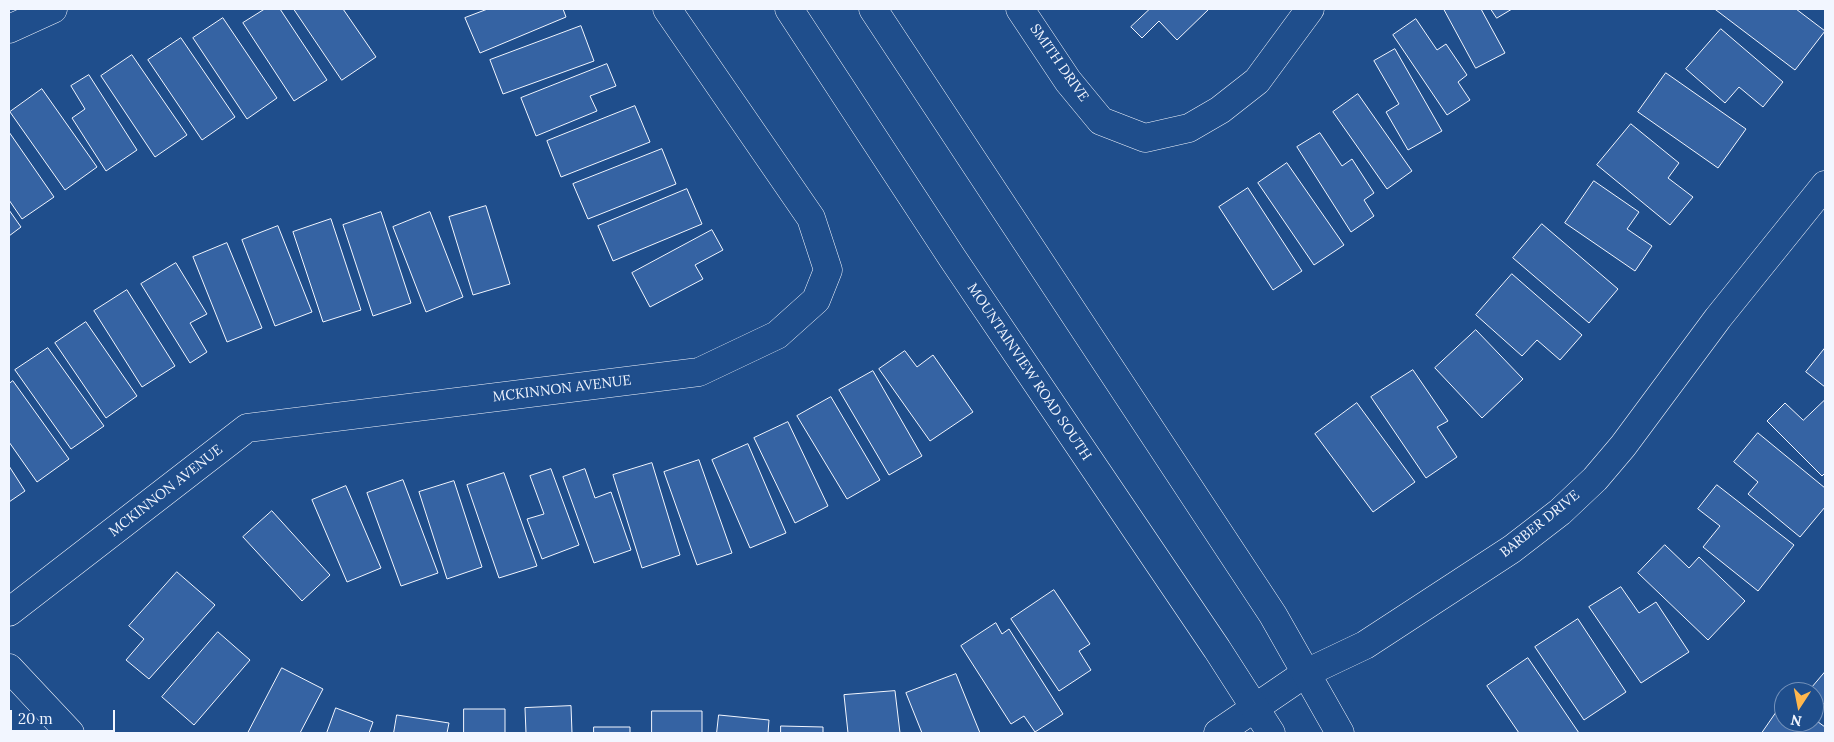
<!DOCTYPE html>
<html>
<head>
<meta charset="utf-8">
<style>
  body { margin:0 }
  #map { position:relative; width:1834px; height:742px; overflow:hidden; background:#1f4e8c; font-family:Lora,serif }
  canvas { display:block }
  .frame { position:absolute; inset:0; border:10px solid #f2f6ff; pointer-events:none }
  .north { position:absolute; left:1774px; top:682px; width:50px; height:50px; box-sizing:border-box; background:#1f4e8c; border:1px solid #7391ba; border-radius:50%; rotate:191deg; font-size:14px; font-weight:700; line-height:20px; text-align:center; color:#f2f6ff }
  .north::after { content:''; display:block; margin:auto; width:18px; height:22px; background:#ffb74d; clip-path:polygon(50% 0,100% 100%,50% 72%,0 100%) }
  .scale { position:absolute; left:10px; top:710px; width:105px; height:22px; box-sizing:border-box; border:2px solid #f2f6ff; border-top:0; padding-left:6px; font-size:15px; line-height:18px; white-space:nowrap; color:#f2f6ff; -webkit-text-stroke:4px #1f4e8c; paint-order:stroke }
</style>
</head>
<body>
<div id="map">
<canvas width="1834" height="742"></canvas>
<div class="frame"></div>
<div class="north">N</div>
<div class="scale">20 m</div>
</div>
<script>
const context = document.querySelector('canvas').getContext('2d');
context.lineJoin = 'round';
function fillPath(path, color) {
  context.fillStyle = color;
  context.fill(path, 'evenodd');
}
function trace(path, color, width, dash) {
  context.strokeStyle = color;
  context.lineWidth = width;
  context.lineCap = dash ? 'butt' : 'round';
  context.setLineDash(dash || []);
  context.stroke(path);
}
function label(font, color, halo, rows, align = 'center') {
  context.font = font + ' Lora,serif';
  context.lineWidth = 4;
  context.setLineDash([]);
  context.textBaseline = 'middle';
  context.strokeStyle = halo;
  context.fillStyle = color;
  for (const [text, x, y, turn = 0] of rows) {
    context.save();
    context.translate(x, y);
    context.rotate((+turn || 0) * Math.PI / 180);
    context.textAlign = isNaN(turn) ? turn : align;
    if (halo) context.strokeText(text, 0, 0);
    context.fillText(text, 0, 0);
    context.restore();
  }
}
const building = new Path2D(`
  M265,9H280L327,80L294,101L243,23Z
  M294,9H343L376,57L342,80Z
  M488,9H563L566,17L480,53L465,18Z
  M1150,9H1209L1177,40L1159,21L1142,38L1131,27Z
  M1444,9H1481L1505,53L1476,68Z
  M1491,9H1512L1497,18Z
  M1717,9H1796L1825,31L1795,70L1716,10Z
  M223,18L277,98L247,119L193,38Z
  M1416,19L1437,50L1446,44L1467,75L1458,82L1470,100L1447,115L1393,35Z
  M581,26L594,61L503,94L490,60Z
  M1721,29L1783,82L1763,107L1739,87L1725,103L1686,69Z
  M181,38L235,117L202,140L148,60Z
  M1395,49L1442,131L1408,150L1386,112L1399,104L1374,61Z
  M132,55L187,135L155,157L101,76Z
  M607,64L616,86L590,96L597,111L536,136L521,98Z
  M1666,73L1746,129L1718,168L1638,112Z
  M89,75L137,150L106,171L72,118L85,109L71,86Z
  M42,89L97,167L65,190L10,112Z
  M1358,94L1412,171L1387,189L1333,112Z
  M635,106L650,142L561,177L547,141Z
  M1631,124L1679,163L1668,178L1693,197L1670,225L1597,165Z
  M9,132L54,197L22,219L9,200Z
  M1320,133L1342,166L1352,159L1374,193L1364,200L1374,216L1351,232L1297,147Z
  M662,149L676,184L588,219L573,184Z
  M1287,163L1344,245L1314,265L1258,183Z
  M1594,181L1639,212L1627,229L1652,246L1635,271L1565,223Z
  M1248,188L1302,271L1273,290L1219,207Z
  M687,189L702,224L613,261L598,226Z
  M486,206L510,284L473,295L449,217Z
  M9,210L21,227L9,236Z
  M381,212L411,303L373,316L343,225Z
  M430,212L463,297L426,312L393,227Z
  M331,219L361,310L323,322L293,232Z
  M1542,224L1618,289L1589,323L1513,258Z
  M278,226L312,312L275,326L242,240Z
  M712,230L723,250L695,265L703,279L650,307L632,273Z
  M227,243L262,328L227,342L193,257Z
  M176,263L207,314L190,323L207,352L190,363L141,284Z
  M1512,274L1582,335L1560,360L1537,340L1522,356L1476,315Z
  M127,290L175,366L142,387L94,311Z
  M86,322L137,396L106,418L55,343Z
  M1476,330L1523,379L1482,418L1435,368Z
  M48,348L104,426L71,449L15,370Z
  M1825,348V387L1806,372Z
  M905,351L917,367L933,355L973,412L930,441L879,369Z
  M1413,370L1448,421L1437,427L1457,457L1426,478L1371,397Z
  M873,371L922,456L889,475L839,390Z
  M13,381L69,459L37,482L9,442V384Z
  M831,397L880,480L847,499L797,416Z
  M1825,400V473L1822,476L1767,421L1785,403L1803,420Z
  M1357,403L1415,482L1373,512L1315,434Z
  M788,422L828,506L795,523L754,438Z
  M1758,433L1825,488V507L1800,537L1748,494L1758,482L1734,462Z
  M748,444L786,533L750,548L712,460Z
  M699,460L732,553L697,565L664,472Z
  M652,463L680,555L642,568L613,475Z
  M9,466L25,491L9,502Z
  M551,469L579,545L542,559L527,519L544,514L530,476Z
  M585,469L595,498L611,492L631,550L594,563L563,477Z
  M504,473L537,566L499,578L467,485Z
  M403,480L438,573L401,586L367,493Z
  M454,481L482,567L447,579L419,492Z
  M1717,485L1794,545L1758,591L1703,547L1720,526L1698,509Z
  M346,486L381,568L347,582L312,500Z
  M272,511L330,575L302,601L243,537Z
  M1665,545L1689,568L1699,557L1745,601L1708,640L1638,573Z
  M177,572L215,605L149,679L126,660L144,639L129,626Z
  M1621,587L1639,613L1656,602L1689,652L1641,683L1589,607Z
  M1054,590L1090,644L1079,651L1091,670L1059,691L1011,619Z
  M1578,619L1626,692L1584,720L1535,647Z
  M996,623L1002,634L1009,629L1063,714L1035,732L1024,716L1011,724L961,646Z
  M218,632L250,660L194,725L162,697Z
  M1528,658L1579,733H1519L1487,686Z
  M282,668L323,689L300,733H248Z
  M1825,672V705L1814,696V692L1809,691Z
  M956,674L980,733H922L906,693Z
  M895,691L900,733H848L844,695Z
  M1784,701V722H1814V719L1825,727V733H1762Z
  M571,706L572,733H526L525,708Z
  M336,708L373,722L369,733H327Z
  M464,709H505V733H464Z
  M652,711H702V733H652Z
  M397,715L449,723L447,733H394Z
  M719,715L769,720L768,733H717Z
  M781,726L823,727V733H781Z
  M594,727H630V733H594Z`);
fillPath(building, '#3563a3');
trace(building, '#f2f6ff', 1);
const minor = new Path2D(`
  M1020,9L1068,81L1101,121L1145,138L1189,128L1220,110L1257,81L1310,9
  M9,29L53,9
  M9,612L247,428L699,372L777,335L816,300L828,270L811,218L667,9
  M9,668L70,733
  M1218,733L1306,673L1365,645L1460,583L1512,549L1560,512L1595,479L1623,446L1718,318L1825,185`);
const major = new Path2D(`
  M789,9L953,259L1217,649L1271,733
  M873,9L1273,615L1340,733`);
trace(minor, '#f2f6ff', 29);
trace(major, '#f2f6ff', 29);
trace(minor, '#1f4e8c', 28);
trace(major, '#1f4e8c', 28);
label('14px', '#f2f6ff', '#1f4e8c', [
  ["SMITH DRIVE",1059,63,55],
  ["MOUNTAINVIEW ROAD SOUTH",1029,372,56],
  ["MCKINNON AVENUE",562,389,-7],
  ["MCKINNON AVENUE",166,491,-38],
  ["BARBER DRIVE",1540,524,-39]
]);
</script>
</body>
</html>
